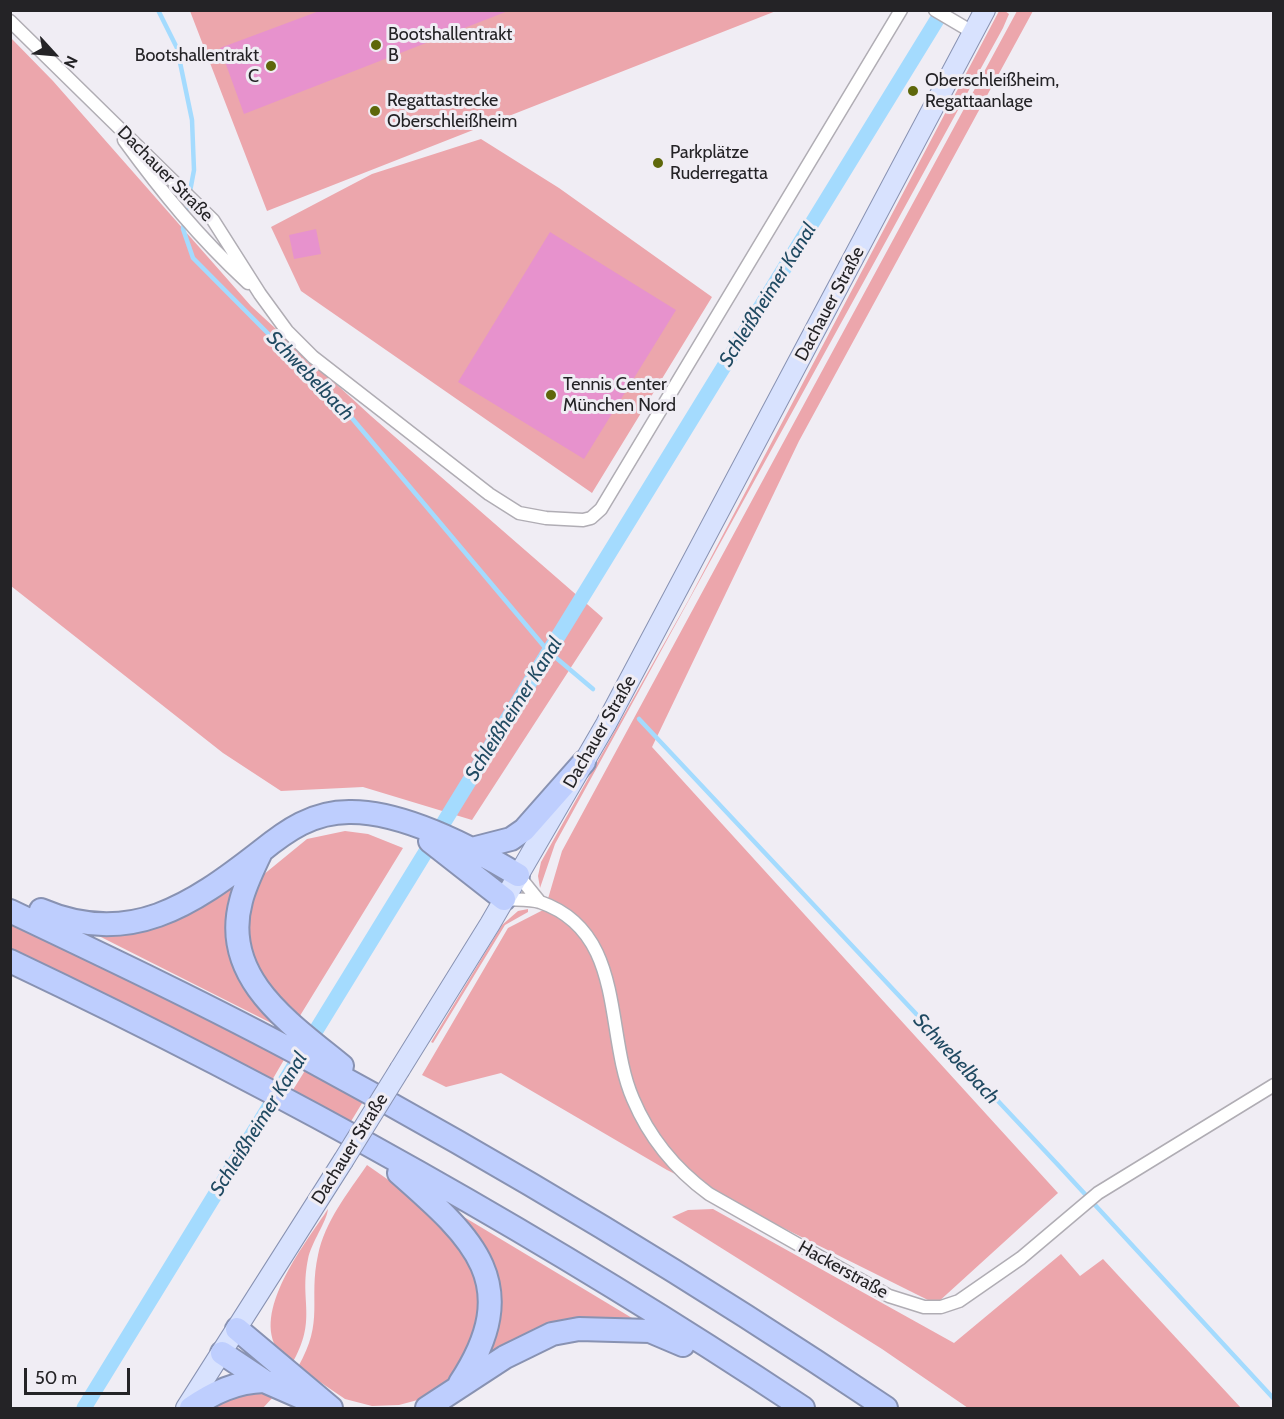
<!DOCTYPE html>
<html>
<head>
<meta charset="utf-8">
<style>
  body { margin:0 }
  #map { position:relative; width:1284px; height:1419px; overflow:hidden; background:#f0edf4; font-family:Cabin,sans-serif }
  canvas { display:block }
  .frame { position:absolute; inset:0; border:12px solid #242326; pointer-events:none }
  .north { position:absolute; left:24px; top:24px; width:60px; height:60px; -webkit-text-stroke:4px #f0edf4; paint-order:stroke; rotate:116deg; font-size:16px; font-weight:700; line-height:24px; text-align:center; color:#242326 }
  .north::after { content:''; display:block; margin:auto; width:21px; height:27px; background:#242326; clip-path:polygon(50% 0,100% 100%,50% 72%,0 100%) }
  .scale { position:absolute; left:24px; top:1368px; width:106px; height:27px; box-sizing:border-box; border:3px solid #242326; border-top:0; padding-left:8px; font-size:18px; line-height:21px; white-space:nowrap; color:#242326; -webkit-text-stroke:4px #f0edf4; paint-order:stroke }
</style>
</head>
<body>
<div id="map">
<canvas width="1284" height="1419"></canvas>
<div class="frame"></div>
<div class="north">N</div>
<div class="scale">50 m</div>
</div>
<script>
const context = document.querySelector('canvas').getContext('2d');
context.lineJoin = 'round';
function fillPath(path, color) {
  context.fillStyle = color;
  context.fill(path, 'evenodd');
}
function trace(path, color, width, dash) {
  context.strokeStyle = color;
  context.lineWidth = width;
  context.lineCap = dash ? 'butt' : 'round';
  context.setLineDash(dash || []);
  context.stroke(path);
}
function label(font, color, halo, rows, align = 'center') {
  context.font = font + ' Cabin,sans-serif';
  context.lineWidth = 6;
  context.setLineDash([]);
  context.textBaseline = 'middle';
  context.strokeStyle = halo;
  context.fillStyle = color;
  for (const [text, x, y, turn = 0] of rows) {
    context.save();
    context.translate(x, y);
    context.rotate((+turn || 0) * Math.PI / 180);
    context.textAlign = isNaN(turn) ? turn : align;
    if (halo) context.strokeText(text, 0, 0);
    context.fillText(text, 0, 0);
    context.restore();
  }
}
fillPath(new Path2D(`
  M190,11H776L267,211Z
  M999,11H1005L1009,14L1003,28L555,844L540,888L538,876L541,862L688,601Z
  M1017,11H1033L799,441L652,747L1058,1193L936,1304L667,1170L501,1073L446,1087L422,1075L508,928L545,909L562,851Z
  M10,37L53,81L251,306L371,416L603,618L472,820L363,787L281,791L223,753L11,586Z
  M481,139L559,188L712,297L592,493L301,291L271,227L372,174Z
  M345,831L368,834L403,848L298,1019L268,992L249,958L246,919L263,875L307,839Z
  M239,875L228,924L279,1027L91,932Z
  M528,909V912L505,925L433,1043L431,1042L502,925L518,911Z
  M10,921L285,1058L271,1082L11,952Z
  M306,1069L364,1100L350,1123L291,1093Z
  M367,1165L420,1202L470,1253L482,1305L463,1367L445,1385L425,1398L399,1405L372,1406L345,1399L298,1367C325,1320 308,1301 318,1255C325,1221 348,1193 367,1165Z
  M328,1209C327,1221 311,1243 308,1259C299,1303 318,1318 292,1364C287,1359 279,1354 276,1347C254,1307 307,1241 328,1209Z
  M713,1209L954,1343L1061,1254L1080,1276L1103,1259L1241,1408H968L882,1349L672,1217L688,1210Z
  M459,1214L637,1321C576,1312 530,1321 483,1363L491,1345Z
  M264,1392L274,1396L263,1408H211L229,1394Z`), '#eca6ac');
trace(new Path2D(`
  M158,10L177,48L192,120L194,170L183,229L193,258L351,417L548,651L593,689
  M639,719L1060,1167L1274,1399`), '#a4dbfe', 4.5);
trace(new Path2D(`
  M84,1408L943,10`), '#a4dbfe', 15);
fillPath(new Path2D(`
  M322,10H508V11L244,114L220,48Z
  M316,229L321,254L294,259L289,235Z
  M550,232L676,310L584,459L458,382Z`), '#e792cd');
const street = new Path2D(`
  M935,10L974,33
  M10,21L213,220L260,294L287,331L313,357L489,494L519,513L546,518L583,520L591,518L601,509L901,10
  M124,140C164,195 198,236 248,283
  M518,875L539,901
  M504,899C515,900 530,899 540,902C627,932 604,1033 633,1099C649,1137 675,1169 709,1194L889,1296L924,1307H941L959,1301L1021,1258L1098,1193L1274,1085`);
const primary = new Path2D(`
  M400,1069L490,924L606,724L985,10
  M186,1408L343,1161`);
const highway = new Path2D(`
  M430,841L504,899
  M472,849L511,839L524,830L584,762
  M260,854C253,869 245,885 241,901C220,978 291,1024 342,1066
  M41,910C129,948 192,905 260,852C287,830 313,812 349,812C402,811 473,848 518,875
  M10,911C111,959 212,1007 310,1060C508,1167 700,1283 886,1408
  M10,961C284,1091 550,1240 803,1408
  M399,1173C474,1239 525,1284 460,1383
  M237,1329L331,1408
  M222,1353L264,1381L312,1402
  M191,1408C214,1392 236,1382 264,1381
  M427,1408L505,1357L552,1334L579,1329L650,1331L683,1345`);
trace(street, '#b0adb4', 15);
trace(primary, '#8892b2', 22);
trace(highway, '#8892b2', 26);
trace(street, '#fff', 12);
trace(primary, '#d8e2fe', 20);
trace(highway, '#becefe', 22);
const primaryBridge = new Path2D(`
  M343,1161L400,1069`);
trace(primaryBridge, '#8892b2', 22, []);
trace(primaryBridge, '#d8e2fe', 20);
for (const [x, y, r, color] of [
  [376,45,6,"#5e670a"],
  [271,66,6,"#5e670a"],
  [913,91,6,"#5e670a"],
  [375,111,6,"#5e670a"],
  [658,163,6,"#5e670a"],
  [551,395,6,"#5e670a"]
]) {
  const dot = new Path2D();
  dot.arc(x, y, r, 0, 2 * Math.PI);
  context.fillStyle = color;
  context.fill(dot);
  trace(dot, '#f0edf4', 2);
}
label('18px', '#242326', '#f0edf4', [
  ["Bootshallentrakt",388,35],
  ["B",388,56],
  ["Bootshallentrakt",259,56,"right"],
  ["C",259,77,"right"],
  ["Oberschleißheim,",925,81],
  ["Regattaanlage",925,102],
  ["Regattastrecke",387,101],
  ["Oberschleißheim",387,122],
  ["Parkplätze",670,153],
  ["Ruderregatta",670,174],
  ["Tennis Center",563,385],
  ["München Nord",563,406]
], 'left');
label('18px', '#242326', '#f0edf4', [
  ["Dachauer Straße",165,174,45],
  ["Dachauer Straße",830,304,-62],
  ["Dachauer Straße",600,732,-60],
  ["Dachauer Straße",350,1149,-58],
  ["Hackerstraße",843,1270,29]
]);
label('italic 20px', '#204a62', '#f0edf4', [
  ["Schleißheimer Kanal",768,295,-58],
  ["Schwebelbach",310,376,46],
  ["Schleißheimer Kanal",514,709,-58],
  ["Schwebelbach",956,1059,47],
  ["Schleißheimer Kanal",259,1124,-58]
]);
</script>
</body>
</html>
